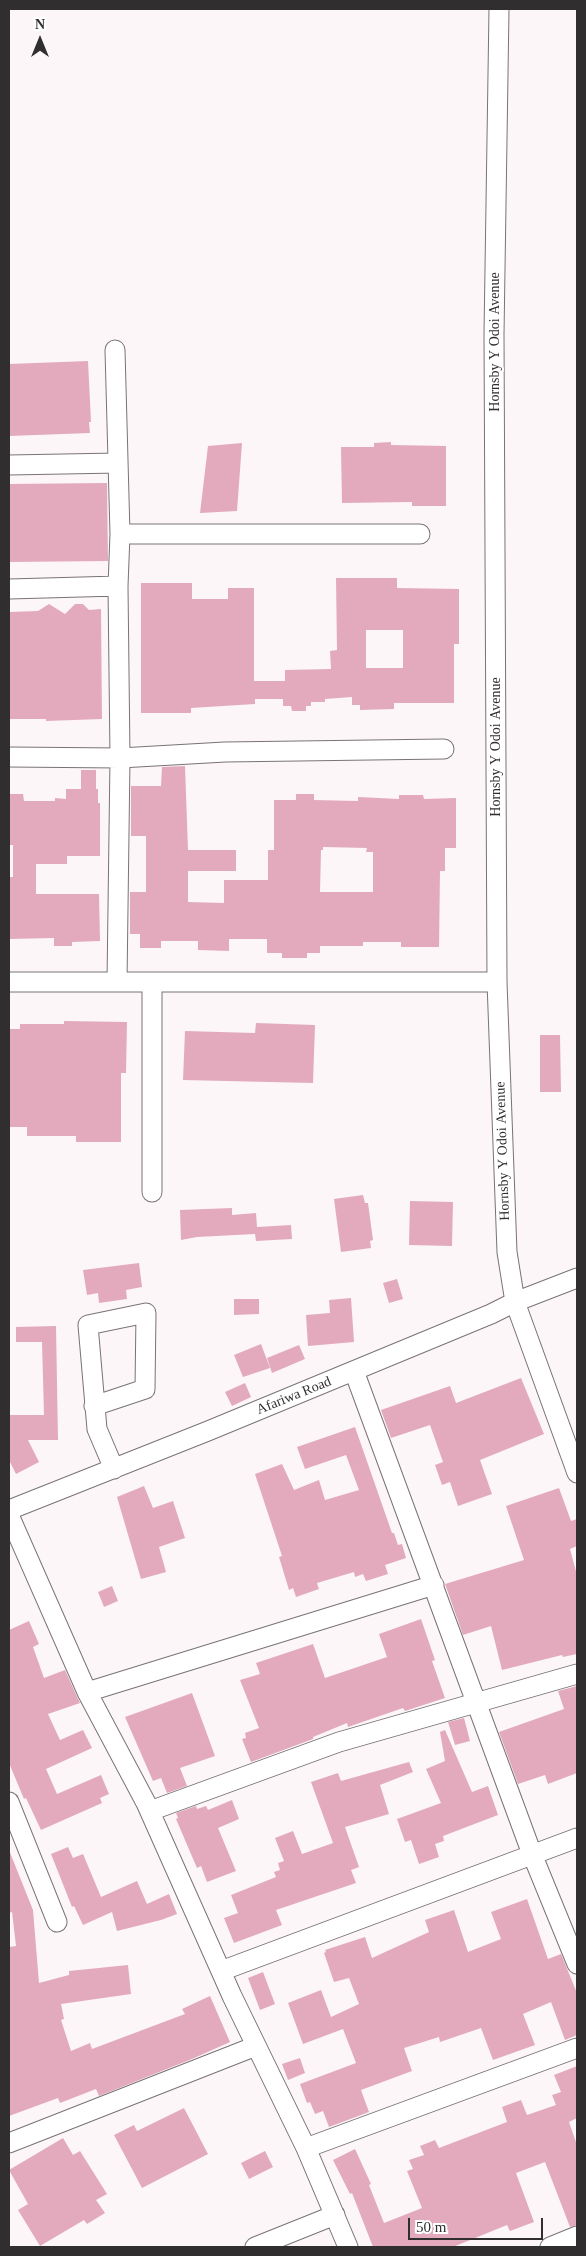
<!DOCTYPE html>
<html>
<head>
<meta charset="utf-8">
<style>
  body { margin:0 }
  #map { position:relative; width:586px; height:2256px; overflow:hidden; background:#fcf6f8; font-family:"Times New Roman",serif }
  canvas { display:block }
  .frame { position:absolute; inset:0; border:10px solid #312e2f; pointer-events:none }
  .north { position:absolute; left:15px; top:15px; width:50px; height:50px; -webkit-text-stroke:4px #fff; paint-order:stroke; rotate:0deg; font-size:14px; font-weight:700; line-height:20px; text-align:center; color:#312e2f }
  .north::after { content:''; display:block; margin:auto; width:18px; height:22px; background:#312e2f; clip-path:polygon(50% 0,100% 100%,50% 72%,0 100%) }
  .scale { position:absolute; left:408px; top:2218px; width:135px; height:22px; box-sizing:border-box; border:2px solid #312e2f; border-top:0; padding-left:6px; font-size:15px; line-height:18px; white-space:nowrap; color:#312e2f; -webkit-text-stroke:4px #fff; paint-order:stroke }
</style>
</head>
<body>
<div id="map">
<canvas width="586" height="2256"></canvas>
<div class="frame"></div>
<div class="north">N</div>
<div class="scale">50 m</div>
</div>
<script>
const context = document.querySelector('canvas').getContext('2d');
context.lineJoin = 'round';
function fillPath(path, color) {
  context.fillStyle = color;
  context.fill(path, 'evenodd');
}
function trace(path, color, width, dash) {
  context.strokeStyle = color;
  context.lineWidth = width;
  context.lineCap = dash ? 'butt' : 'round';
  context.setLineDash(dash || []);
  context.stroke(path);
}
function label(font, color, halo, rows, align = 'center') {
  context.font = font + ' "Times New Roman",serif';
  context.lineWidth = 4;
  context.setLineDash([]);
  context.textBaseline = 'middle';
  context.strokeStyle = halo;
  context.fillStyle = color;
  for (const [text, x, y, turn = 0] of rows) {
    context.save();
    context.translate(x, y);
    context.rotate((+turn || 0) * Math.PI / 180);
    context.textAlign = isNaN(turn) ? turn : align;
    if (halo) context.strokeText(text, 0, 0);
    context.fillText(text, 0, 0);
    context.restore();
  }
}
fillPath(new Path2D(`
  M88,361L91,422H89L90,433L9,436V364Z
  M391,442V445L446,446V506H412V502L342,503L341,447H374V443Z
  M242,443L237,511L200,513L208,446Z
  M107,483L108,561L9,562V484Z
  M336,578H397V588L459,589V644H454V703H394V709L360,710V705H352V697L325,699V702H311V706H306V711H292L291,706H283V699H255V704L191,708V713H141V583H192V599H228V588H254V681H285V670L331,669L330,651L337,650ZM366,630H403V668H366Z
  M49,604L65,614L75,604H83L89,610L101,609L102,719L46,721V719H9V612L38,611Z
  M185,766L188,850H236V871H188V902L224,903V880H268V850H274V800H296V794H314V800L358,801V797L399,799V795H423L424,799L456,798V848H445V871H440L439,947H401V942H363V946H320V953H307V958H282V953H267V939H229V951L198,950V941H161V948H140V934H130V892H146V836H131V786H161L162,767ZM323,847L367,848L366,852H373V892H320L321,850H323Z
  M81,770H96V789H98V803H100V856H67V864H36V894H99L100,941L72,942V946H54V938L9,939V877H13V845H9V794H23L24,801H55V798L66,799V789H81Z
  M64,1021L127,1022L126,1073H121V1142H76V1136H27V1127H9V1029H20V1024H64Z
  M256,1023L315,1025L313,1083L183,1080L185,1031L255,1033Z
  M540,1035H560L561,1092H540Z
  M363,1195L365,1203H368L373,1240L370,1241L371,1248L341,1252L334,1199Z
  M410,1201L453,1202L452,1246L409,1245Z
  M232,1208V1215L256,1213L257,1227L291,1225L292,1239L256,1241L255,1234L197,1237L181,1240L180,1210Z
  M139,1263L142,1287L126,1290L127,1299L99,1303L98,1293L87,1295L83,1270Z
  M397,1279L403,1299L389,1303L383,1283Z
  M351,1298L354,1342L308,1346L306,1315L330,1313L329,1300Z
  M234,1299H259V1314L234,1315Z
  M56,1326L58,1440H28L39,1462L16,1474L9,1460V1415H44L42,1342H16V1327Z
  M261,1344L270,1368L243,1377L234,1355Z
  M299,1345L305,1359L272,1373L267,1358Z
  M521,1378L544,1434L480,1460L492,1494L458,1506L450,1482L442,1485L435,1465L443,1462L430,1425L391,1438L381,1410L450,1386L456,1403Z
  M245,1383L251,1397L232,1406L225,1392Z
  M355,1427L392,1533H394L398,1545L402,1544L406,1558L385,1565L388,1574L366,1581L363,1574L355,1577L354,1572L317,1583L319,1589L296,1597L293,1588L289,1590L279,1557L282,1556L255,1474L282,1464L294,1490L319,1480L325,1500L359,1490L346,1455L305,1469L297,1447Z
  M144,1486L153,1508L173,1501L185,1538L159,1547L166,1572L141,1579L117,1497Z
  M559,1488L571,1521L577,1519V1546L570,1549L577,1575V1654L563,1657L562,1655L502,1670L491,1626L463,1635L445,1584L524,1560L506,1506Z
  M112,1586L118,1601L104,1607L98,1592Z
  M421,1619L435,1660L432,1661L445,1698L405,1711L403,1708L348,1727L347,1723L313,1737V1739L251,1762L242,1739L246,1738L245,1733L259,1728L240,1680L260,1674L256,1663L313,1644L325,1678L387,1657L379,1634Z
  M29,1621L39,1644L33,1647L44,1678L65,1670L80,1703L48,1714L60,1740L83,1730L92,1748L46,1769L57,1794L101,1775L109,1794L100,1798L102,1803L41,1830L26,1798L24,1799L9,1763V1630Z
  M577,1686V1773L548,1784L545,1775L518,1784L499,1732L564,1709L558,1691Z
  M192,1693L215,1756L180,1768L187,1786L167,1793L161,1778L153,1781L125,1717Z
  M464,1718L470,1741L455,1745L448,1722Z
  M445,1730L472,1792L488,1786L498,1815L443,1836L444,1841L435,1844L439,1857L419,1864L411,1840L405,1842L397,1819L441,1803L426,1769L445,1761L440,1732Z
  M409,1762L413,1772L380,1785L389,1814L345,1827L359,1867L351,1870L356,1883L276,1910L282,1925L234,1943L224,1918L238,1913L231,1895L276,1877L274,1872L280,1870L278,1863L284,1861L275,1838L293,1831L302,1854L333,1843L311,1782L338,1773L341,1781Z
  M232,1800L239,1819L218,1828L236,1871L207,1882L201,1866L197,1868L176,1819L178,1818L176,1813L196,1806L197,1809L206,1806L208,1810Z
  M68,1847L73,1858L83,1854L101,1897L137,1881L147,1904L169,1894L177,1914L161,1920L117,1931L112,1912L83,1925L74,1906L72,1907L51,1854Z
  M9,1850L33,1910L39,1983L69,1975V1971L128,1965L131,1994L61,2004L64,2019L61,2020L71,2051L90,2043L92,2049L185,2014L182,2009L210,1996L230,2042L192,2059L99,2096L96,2089L60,2103L58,2098L9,2116V1947L16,1946L12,1912L9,1913Z
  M527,1899L548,1959L561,1954L577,1993V2035L565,2040L551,2002L523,2014L535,2045L493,2060L481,2028L440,2042L439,2037L404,2048L412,2071L361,2090L369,2112L329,2127L323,2111L315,2114L310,2102L307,2103L300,2084L356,2063L343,2029L303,2044L288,2003L321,1990L331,2017L359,2004L349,1978L334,1982L324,1953L326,1952L325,1950L365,1937L372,1958L429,1932L425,1920L454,1910L468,1952L501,1939L491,1912Z
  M263,1972L275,2004L260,2010L248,1978Z
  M300,2058L305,2073L288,2080L282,2064Z
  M577,2066V2118L569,2122L577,2145V2225L570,2227L545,2162L516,2173L534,2222L510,2231L507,2225L453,2247H373L352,2193L350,2194L333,2160L355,2149L371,2184L369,2185L384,2223L422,2208L407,2171L413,2169L409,2160L424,2155L420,2146L435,2140L439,2148L507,2122L502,2107L521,2100L527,2115L556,2105L552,2095L561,2092L554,2075Z
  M184,2108L208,2154L142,2188L114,2135L134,2125L137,2131Z
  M63,2138L73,2155L80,2151L107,2194L96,2200L105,2213L87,2224L84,2220L40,2246L18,2210L28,2204L9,2170Z
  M265,2151L273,2167L249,2179L241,2163Z`), '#e3aabe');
const minor = new Path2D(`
  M499,9L494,334L497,982L507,1252L515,1302L577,1473
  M115,350L120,534L118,586L120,758L117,982
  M9,465L118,463
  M120,534H420
  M9,589L118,586
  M9,757L120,758L225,752L444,749
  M9,982H497
  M152,982V1192
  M354,1371L532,1854L577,1964
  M94,1406L145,1389L146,1313L88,1325L97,1429L114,1469
  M9,1510L208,1431L491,1314L515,1302L577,1278
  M9,1515L87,1692L146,1803L232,1996L306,2148L348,2247
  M87,1692L434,1585
  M9,1802L57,1922
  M150,1811L339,1742L577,1674
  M221,1971L577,1838
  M9,2143L256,2046
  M306,2148L577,2048
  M255,2247L335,2215
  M550,2247L577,2236`);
trace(minor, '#797375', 21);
trace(minor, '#fff', 19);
label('14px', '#312e2f', '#fff', [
  ["Hornsby Y Odoi Avenue",495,342,-90],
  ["Hornsby Y Odoi Avenue",496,747,-90],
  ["Hornsby Y Odoi Avenue",503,1151,-92],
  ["Afariwa Road",294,1396,-22]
]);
</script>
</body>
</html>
